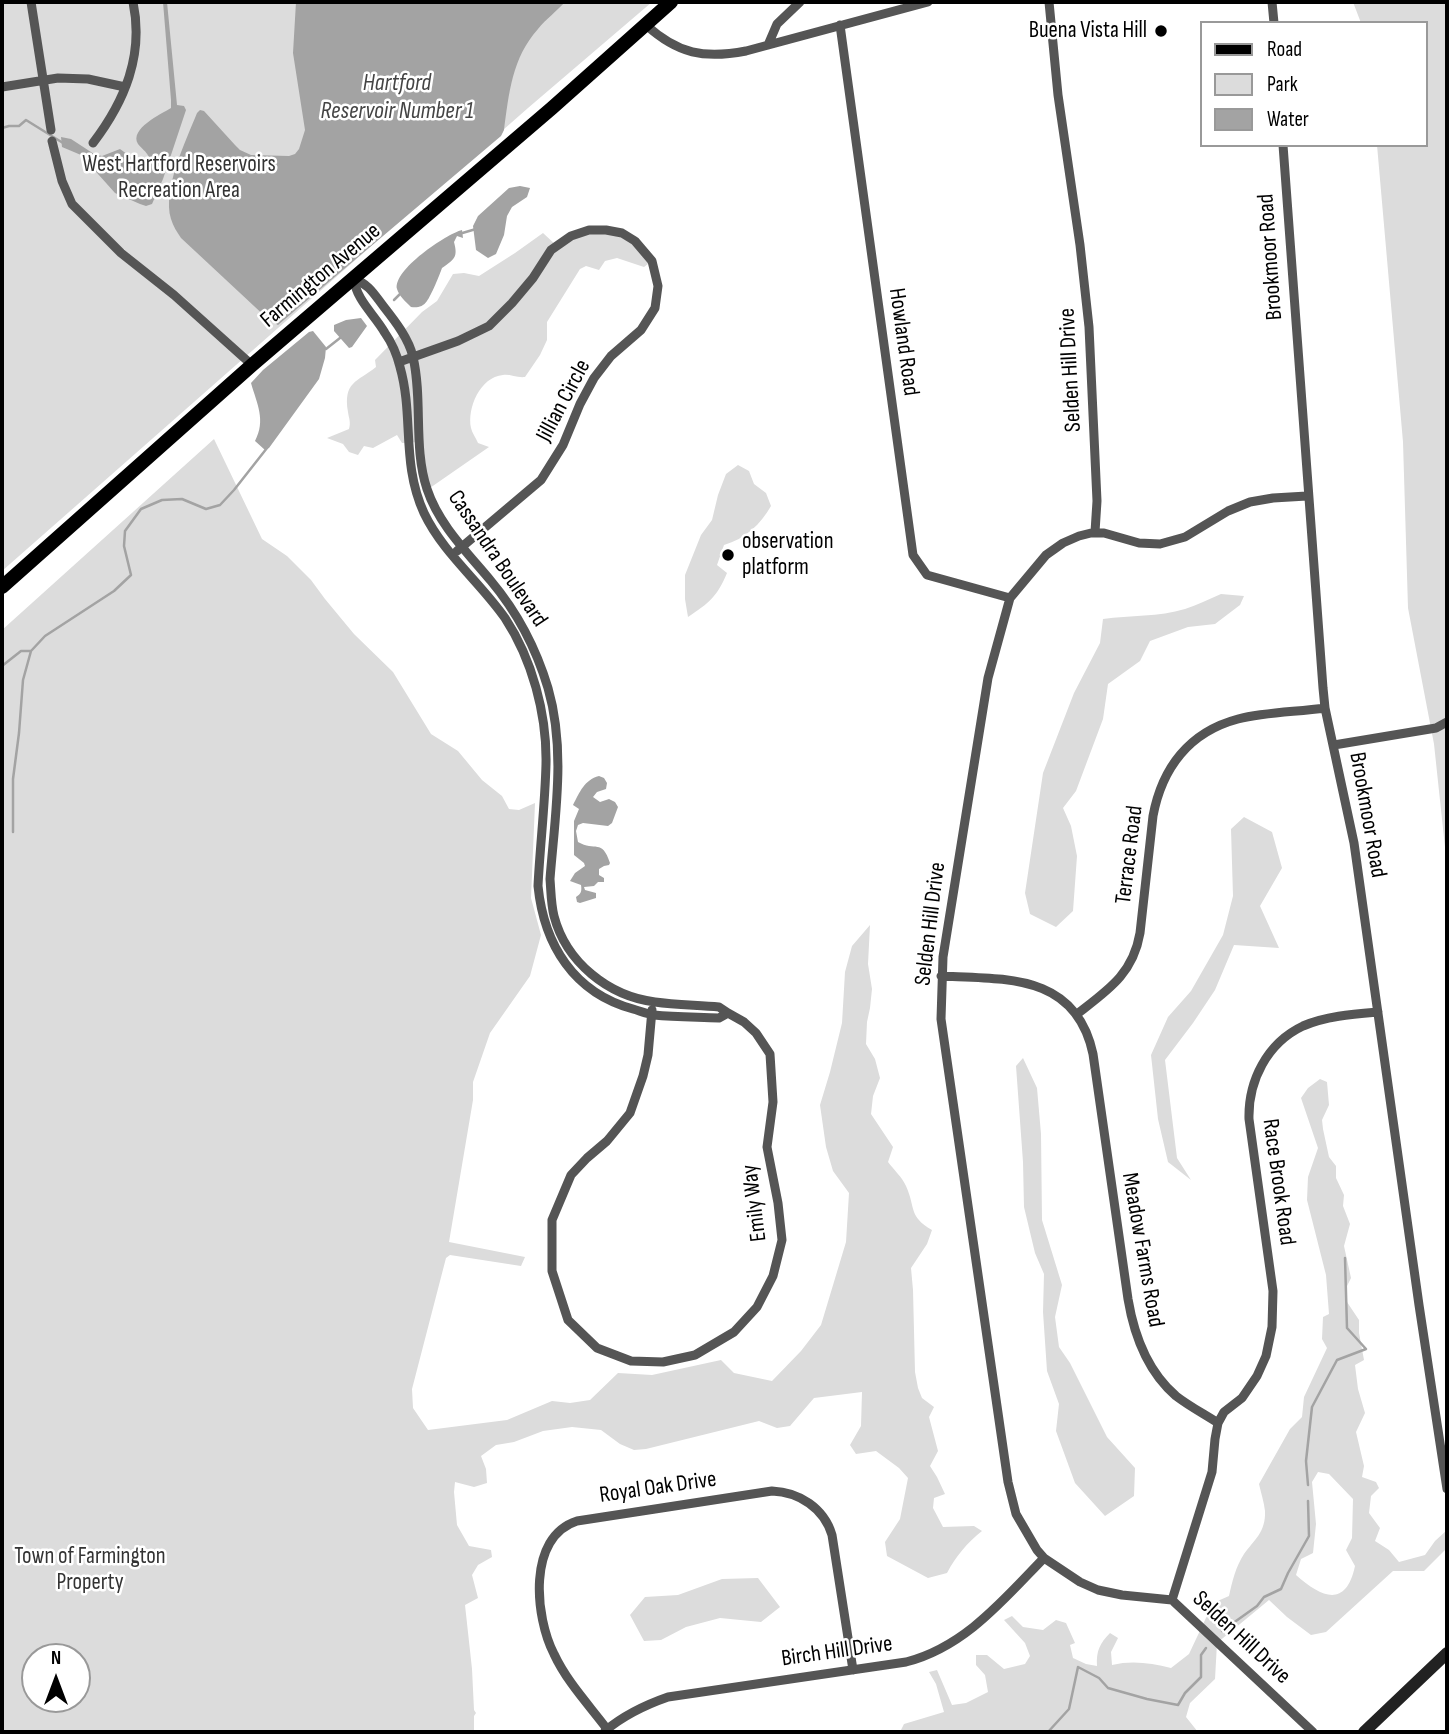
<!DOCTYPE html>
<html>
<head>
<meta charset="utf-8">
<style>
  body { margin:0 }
  #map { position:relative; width:1449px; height:1734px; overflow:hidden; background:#fff; font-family:"Sofia Sans Condensed",sans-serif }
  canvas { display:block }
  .frame { position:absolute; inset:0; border:4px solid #000; pointer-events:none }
  .legend { position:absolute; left:1200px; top:21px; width:228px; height:126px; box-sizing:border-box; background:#fff; border:2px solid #999; margin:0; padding:9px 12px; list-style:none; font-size:21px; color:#000 }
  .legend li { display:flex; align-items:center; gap:14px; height:35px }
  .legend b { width:35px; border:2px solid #999 }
  .north { position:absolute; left:21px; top:1643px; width:70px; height:70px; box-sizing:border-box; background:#fff; border:2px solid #999; border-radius:50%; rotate:0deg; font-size:19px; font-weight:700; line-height:28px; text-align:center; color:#000 }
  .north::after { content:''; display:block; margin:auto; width:24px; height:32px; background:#000; clip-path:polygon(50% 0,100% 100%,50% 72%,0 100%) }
</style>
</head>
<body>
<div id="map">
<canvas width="1449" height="1734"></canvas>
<div class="frame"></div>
<ul class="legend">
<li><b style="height:9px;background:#000"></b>Road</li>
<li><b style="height:19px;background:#dcdcdc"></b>Park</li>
<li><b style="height:19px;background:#a3a3a3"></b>Water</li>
</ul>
<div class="north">N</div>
</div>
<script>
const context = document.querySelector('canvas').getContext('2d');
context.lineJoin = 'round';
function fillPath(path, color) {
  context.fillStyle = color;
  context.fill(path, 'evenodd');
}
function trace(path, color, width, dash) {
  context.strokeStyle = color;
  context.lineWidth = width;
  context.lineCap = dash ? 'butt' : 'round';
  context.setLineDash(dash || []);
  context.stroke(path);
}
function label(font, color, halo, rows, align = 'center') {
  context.font = font + ' "Sofia Sans Condensed",sans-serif';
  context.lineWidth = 5;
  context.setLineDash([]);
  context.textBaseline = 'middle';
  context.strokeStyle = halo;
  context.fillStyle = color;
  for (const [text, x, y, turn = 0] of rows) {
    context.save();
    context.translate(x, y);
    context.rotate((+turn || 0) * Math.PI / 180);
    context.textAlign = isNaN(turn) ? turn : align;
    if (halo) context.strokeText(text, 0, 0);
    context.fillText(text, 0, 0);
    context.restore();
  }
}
fillPath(new Path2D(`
  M2,2H652L528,108L2,571Z
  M1353,2H1447V866L1434,744L1408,608L1403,442L1377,145H1426V23H1361Z
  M589,230L622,233L652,261L644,267L617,258L605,261L599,270L586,266L580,269L547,322V340L540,355L525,377C517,378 510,374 503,375C480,377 467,408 471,428C472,433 476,438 478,443L489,447L427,490L420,442L402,443L397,435L373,448L364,446L358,455L349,452L343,444L327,438L349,429C351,422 349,419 348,412C343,382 357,382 376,367L375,360L422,312L437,301L453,274L464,273L479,276L515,253L543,233L557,246Z
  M214,439L262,539L287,556L311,580L325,599L354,634L393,672L431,734L458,751L482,780L502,796L509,809L519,810L535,803L531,898L541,935L530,976L490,1033L473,1082V1100L449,1242L525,1257L521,1266L450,1255L446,1258L412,1389L413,1408L428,1430L507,1420L552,1401L570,1403L590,1400L618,1373L652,1375L721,1360L734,1373L772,1381L801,1351L821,1325L846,1242L849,1193L833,1171L826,1147L820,1105L830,1072L842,1023L845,972L852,946L870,925L868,964L872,989L870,1008L867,1022L866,1044L875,1059L880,1078L873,1096L871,1114L893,1147L888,1162C894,1170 902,1177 906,1186C916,1208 908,1216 932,1230L927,1244L911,1268L913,1290L915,1372L918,1388L922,1398L934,1407L929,1417L938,1451L930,1466L937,1477L945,1494L934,1498L933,1508L943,1527L974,1526L982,1531C967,1543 956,1556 947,1573L928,1578L887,1556L885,1542L900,1519L908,1478L899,1468L876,1451L856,1454L850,1445L861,1426L862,1392L814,1398L790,1426L777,1428L759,1421L646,1449L634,1450L620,1444L601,1430L572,1427L543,1431L514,1442L496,1445L481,1456L486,1469L487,1483L474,1487L455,1482L454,1492L457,1525L469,1546L491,1550L492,1557L478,1565L472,1575L478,1598L465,1605L472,1669L474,1710L476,1713L474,1716V1732H2V630ZM35,1657H77V1699H35Z
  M738,465L749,471L754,484L766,493L771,506C761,524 745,539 724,545L717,565L727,573C717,597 709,603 688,617L685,599V575L701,535L712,520L718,495L726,474Z
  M1221,594L1244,596L1240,605L1215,624L1188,627L1150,641L1140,661L1108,684L1103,719L1076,791L1063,808L1071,826L1077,856L1073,911L1056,927L1030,914L1025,893L1043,773L1074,693L1100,643L1103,619C1130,615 1159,617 1185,609C1197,605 1209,599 1221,594Z
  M1244,817L1272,832L1282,868L1260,906L1279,948L1234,945L1215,990L1193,1023L1165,1060L1177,1158L1191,1180L1168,1162L1158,1119L1151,1055L1168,1017L1191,991L1223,935L1233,896L1231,829Z
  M1023,1058L1037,1088L1041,1134L1042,1220L1062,1285L1055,1317L1059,1347L1070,1363L1107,1437L1135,1468L1134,1496L1105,1516L1075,1483L1056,1431L1059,1404L1047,1371L1043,1312L1044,1274L1035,1253L1024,1207L1023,1162L1016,1066Z
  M1320,1079L1327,1082L1329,1105L1322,1120L1323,1129L1329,1157L1336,1166V1178L1344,1195L1343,1206L1350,1224L1344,1246L1351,1278L1346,1288L1347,1302L1359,1320V1333L1364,1360L1355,1365L1358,1389L1365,1413L1356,1432L1364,1466L1362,1477L1376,1482L1379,1488L1371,1496L1369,1513L1380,1528L1375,1541L1389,1550L1399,1562L1425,1555L1435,1541L1447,1530V1548L1424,1571H1393L1326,1632L1311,1635L1287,1617L1269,1600L1217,1643L1215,1679L1190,1703L1186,1717L1198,1732H900L904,1724L944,1712L936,1684L929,1672L937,1670L952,1705L966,1703L988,1692L985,1675L976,1665V1655H987L1004,1669L1025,1664L1030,1656L1025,1643L1004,1620L1012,1616L1023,1627L1043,1630L1056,1620L1066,1623L1075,1643L1070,1645L1073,1658L1086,1664L1097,1666C1096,1651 1100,1643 1110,1633L1118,1638L1111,1652L1112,1665C1132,1660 1151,1663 1171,1668L1189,1654L1213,1603L1229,1596C1232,1582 1236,1566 1244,1554C1254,1540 1266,1532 1265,1511C1264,1502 1261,1493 1259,1484L1290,1429L1302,1417L1304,1397L1327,1348L1322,1339L1323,1317L1329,1314L1326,1275L1307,1200L1308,1177L1318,1148L1301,1098L1308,1088ZM1318,1472L1329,1474L1353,1499L1352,1538L1346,1550L1355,1566C1346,1608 1322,1598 1296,1575L1301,1559L1313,1553L1316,1524L1312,1482Z
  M758,1578L780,1607L761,1622L720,1618L686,1627L661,1640L644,1641L630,1615L645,1597L678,1595L722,1579Z`), '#dcdcdc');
fillPath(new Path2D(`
  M163,2H167L177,105L184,106L186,110L163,179L152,204L146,206L140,204L115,193L81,155L62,147L61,137L71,139L94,154L102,156L120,149L142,165L147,163L149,157C146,151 142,149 138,144C129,129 161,114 171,108V100Z
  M296,2H565C557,11 546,19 538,29C512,58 509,93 504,130L501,136L278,325L269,320L181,238C177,232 173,226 171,219C162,189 186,141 197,113L200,110L204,111L235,145L240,150L251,155L289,156L295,154L299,149L305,130L293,53Z
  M520,186L530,188L527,197L512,207L507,216L504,235L496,254L488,258L476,250L473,226L478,216L509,188Z
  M462,230L463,238L457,236L454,242C458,257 455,259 442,268C440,274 431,296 427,301C423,307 417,308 411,307C406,302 399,296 397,289C393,270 446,234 462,230Z
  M361,318L367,326L352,347L349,348L334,331V325L346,320Z
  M313,331L326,347L325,358L319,379L269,448L265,450L255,441C266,420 257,404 251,383L263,370L309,332Z
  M599,776L604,778L607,783L606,789L597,792L593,797L600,802L609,799L615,802L618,807L612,823L608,826L583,823L578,825L576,831L578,842C595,852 602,838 610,863L609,865L604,866L599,869V875L604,878V882H598L594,886L584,887L585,890L596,893V898L580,903L577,902L576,897C581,894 582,891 581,885L570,881L575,873L585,866L584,863L574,855V821L579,809L573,805C580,792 584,780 599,776Z`), '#a3a3a3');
trace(new Path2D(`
  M2,128L9,126H19L26,120L63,143
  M459,234L476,229
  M394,300L401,293
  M326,349L340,338
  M2,666L21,651H31
  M13,832V779L19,733L23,680L31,651L45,636L114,591L131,575L124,546L125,531L141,509L162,500L182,499L206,509L220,505L234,490L267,448
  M1308,1485L1306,1461L1312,1407L1337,1360L1366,1349L1347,1328L1345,1258
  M1222,1631L1257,1606L1264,1597L1281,1589L1288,1573L1309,1536L1308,1501
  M1048,1732L1069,1709L1078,1667L1099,1678L1108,1688L1147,1699L1178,1705L1185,1693L1201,1677V1655L1206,1648`), '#a3a3a3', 2.5);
trace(new Path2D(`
  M31,2L51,130
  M1049,2L1058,95L1080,245L1089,327L1097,501L1095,532
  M1272,2L1274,23
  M646,25C678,54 704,59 746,51L928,2
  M840,25L913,555L927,575L1010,598
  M768,45L777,24L800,2
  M2,87L58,78L88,79L125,87
  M52,141L62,181L72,204L121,253L174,295L252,365
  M93,143C125,101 144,55 133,2
  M1283,145L1323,688L1325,708L1354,843L1419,1305L1447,1489
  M354,279C369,284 374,294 384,307C395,321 409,339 413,357C423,400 413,447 427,489C439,525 467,552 491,581C517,612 536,648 548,688C566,750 555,815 550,879C551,891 551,904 554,916C566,962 608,996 655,1002C676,1005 698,1005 719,1007L728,1013L719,1018C697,1017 675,1017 654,1015C647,1014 640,1011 633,1009C574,993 544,945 538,886C540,846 545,805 546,764C547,714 532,659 505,618C480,582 443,553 424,513C401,463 414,416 400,367C397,355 392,343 385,333C375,315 356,300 354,279Z
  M399,362L458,341L489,326L512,303L533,278L551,250L571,236L589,230H606L622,233L635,241L652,261L658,286L655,308L641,330L611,356L594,378L580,404L563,445L541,480L457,551
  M1307,496L1273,498L1250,502L1228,511L1185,537L1160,544L1139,543L1104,533H1091L1079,536L1063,543L1046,555L1010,598L988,678L943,957L941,1019L1008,1482L1016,1514L1037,1550L1044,1558L1080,1582L1098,1590L1122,1595L1172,1600L1313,1732
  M1334,745L1436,728L1447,722
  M941,976C1007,979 1076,974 1093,1054L1128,1299C1134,1335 1147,1371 1176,1396C1189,1406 1204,1414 1218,1423L1215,1439L1212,1472L1172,1600
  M652,1010L648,1055L643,1076L630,1113L607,1141L587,1158L571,1175L552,1220V1271L568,1320L597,1348L631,1361L663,1362L695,1355L734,1332L757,1307L773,1276L782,1240L778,1203L767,1147L773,1102L770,1054L756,1033L744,1022L728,1013
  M1077,1014C1108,990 1133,974 1140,933L1153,816C1162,768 1189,732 1238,719C1266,712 1297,712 1325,708
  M1218,1423L1224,1412L1242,1398L1257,1376L1266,1356L1272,1327L1273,1291L1249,1119C1248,1081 1267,1043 1303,1026C1326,1016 1354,1014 1378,1012
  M607,1729C589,1705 567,1682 554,1654C535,1617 527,1537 577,1521L772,1491C799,1492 824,1508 832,1535L853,1670
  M605,1731C624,1715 645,1705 668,1697L906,1662C965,1647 1004,1599 1044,1558`), '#555', 9);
trace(new Path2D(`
  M1364,1732L1447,1653`), '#222', 12);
trace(new Path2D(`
  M2,587L252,365L552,108L671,2`), '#000', 14);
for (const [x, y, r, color] of [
  [1161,31,7,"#000"],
  [728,555,7,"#000"]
]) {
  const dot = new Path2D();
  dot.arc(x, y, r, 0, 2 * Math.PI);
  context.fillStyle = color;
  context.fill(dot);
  trace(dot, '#fff', 2.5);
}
label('23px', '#000', '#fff', [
  ["Buena Vista Hill",1147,31],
  ["observation",742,542,"left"],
  ["platform",742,568,"left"]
], 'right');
label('23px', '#333', '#fff', [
  ["West Hartford Reservoirs",179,165],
  ["Recreation Area",179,191],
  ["Town of Farmington",90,1557],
  ["Property",90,1583]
]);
label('23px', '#000', '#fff', [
  ["Brookmoor Road",1271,257,-94],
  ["Farmington Avenue",321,276,-40],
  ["Howland Road",903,342,82],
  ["Selden Hill Drive",1071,370,-93],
  ["Jillian Circle",564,401,-62],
  ["Cassandra Boulevard",497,559,56],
  ["Brookmoor Road",1367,815,80],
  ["Terrace Road",1130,855,-83],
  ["Selden Hill Drive",931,924,-83],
  ["Race Brook Road",1278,1182,82],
  ["Emily Way",755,1203,-97],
  ["Meadow Farms Road",1142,1250,80],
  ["Royal Oak Drive",658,1488,-8],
  ["Selden Hill Drive",1241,1638,43],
  ["Birch Hill Drive",837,1652,-8]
]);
label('italic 24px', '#444', '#fff', [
  ["Hartford",397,84],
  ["Reservoir Number 1",397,112]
]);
</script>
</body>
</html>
